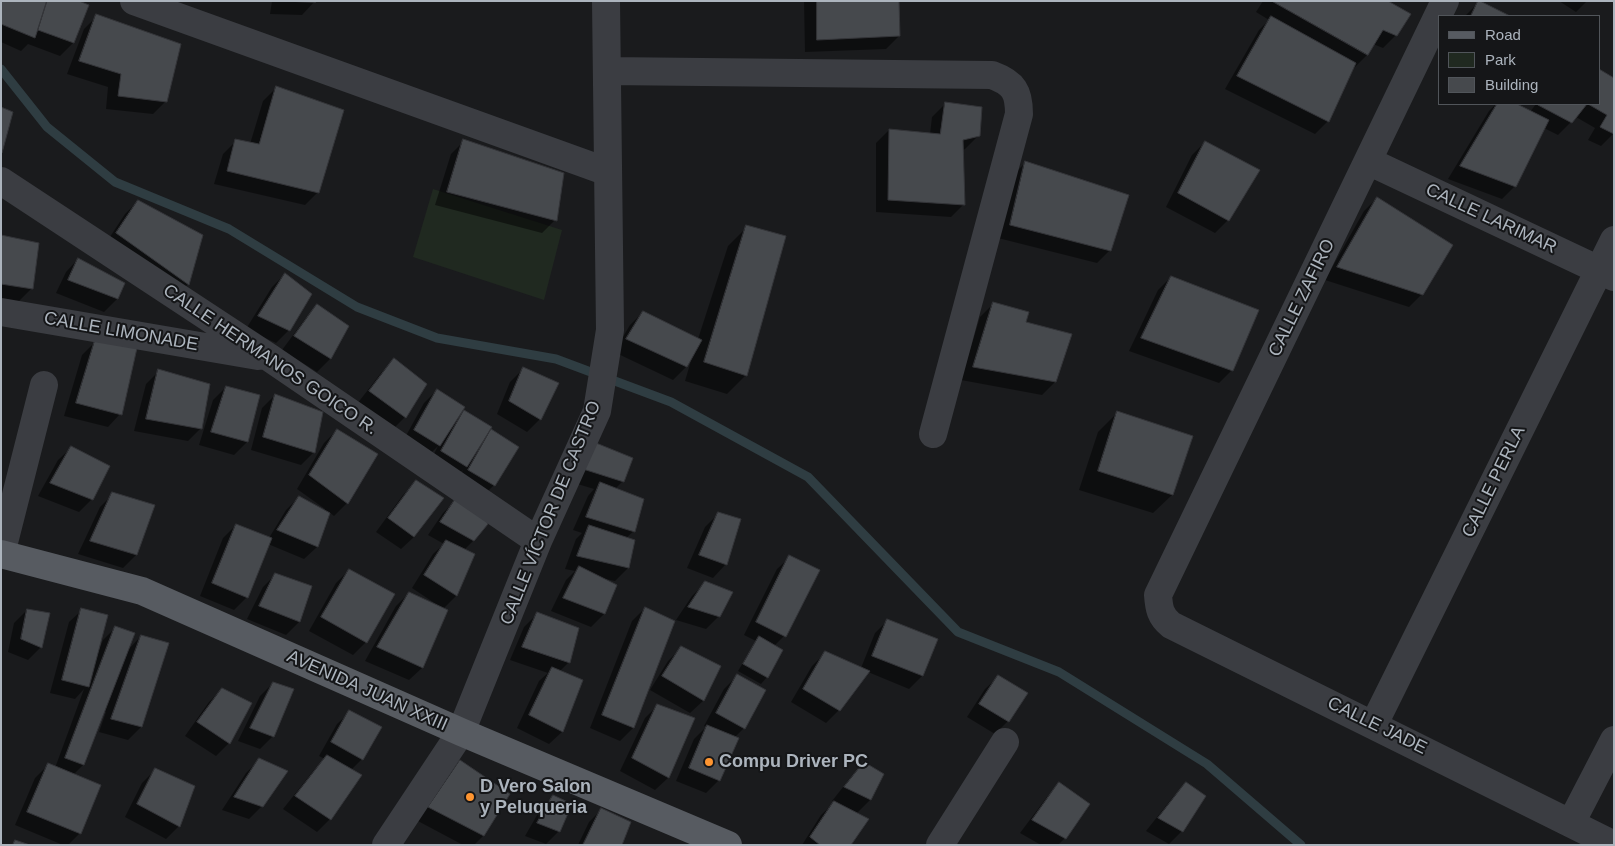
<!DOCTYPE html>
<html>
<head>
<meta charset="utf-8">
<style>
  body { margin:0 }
  #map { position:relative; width:1615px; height:846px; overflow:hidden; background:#1a1b1d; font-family:Arial,sans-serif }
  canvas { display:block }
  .frame { position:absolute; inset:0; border:2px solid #acb4bd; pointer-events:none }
  .legend { position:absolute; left:1438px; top:15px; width:162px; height:90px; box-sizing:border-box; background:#151618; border:1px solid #51555a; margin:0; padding:6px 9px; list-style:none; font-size:15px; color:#acb4bd }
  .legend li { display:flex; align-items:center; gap:10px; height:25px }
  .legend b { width:25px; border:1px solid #51555a }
</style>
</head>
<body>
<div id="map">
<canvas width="1615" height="846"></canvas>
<div class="frame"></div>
<ul class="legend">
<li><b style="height:6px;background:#575b61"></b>Road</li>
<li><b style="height:14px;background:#202920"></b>Park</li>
<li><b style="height:14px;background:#46494d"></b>Building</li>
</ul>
</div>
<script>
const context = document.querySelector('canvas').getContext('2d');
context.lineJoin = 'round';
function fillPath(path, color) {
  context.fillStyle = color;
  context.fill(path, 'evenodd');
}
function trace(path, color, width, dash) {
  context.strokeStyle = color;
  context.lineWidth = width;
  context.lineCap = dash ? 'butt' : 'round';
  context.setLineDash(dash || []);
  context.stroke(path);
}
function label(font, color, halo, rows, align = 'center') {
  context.font = font + ' Arial,sans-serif';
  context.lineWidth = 4;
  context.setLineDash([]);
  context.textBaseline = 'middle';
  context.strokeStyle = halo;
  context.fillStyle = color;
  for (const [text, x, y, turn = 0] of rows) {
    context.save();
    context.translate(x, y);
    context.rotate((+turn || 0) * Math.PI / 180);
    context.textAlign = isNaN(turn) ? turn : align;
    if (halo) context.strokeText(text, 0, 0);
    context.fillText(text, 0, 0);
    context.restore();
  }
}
fillPath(new Path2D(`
  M433,189L562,230L544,300L413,257Z`), '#202920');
fillPath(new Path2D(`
  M1,1H76L88,5L73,43L60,56L28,44L21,51L1,42Z
  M272,1H315L302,15L270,14Z
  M804,1H897L899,36L886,49L805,52Z
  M1263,1H1387L1396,35L1383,48L1373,44L1367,55L1354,68L1328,121L1315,134L1225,89L1259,30L1269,20L1256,12Z
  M1559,1H1587L1576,12Z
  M1479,2L1507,16H1465Z
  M97,16L166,101L153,114L106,109L108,87L67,74L84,29Z
  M1599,71L1614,80V133L1601,146L1588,140L1595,128L1576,117L1558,135L1544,128L1515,186L1502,199L1448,179L1489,111L1496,104H1515L1530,112L1536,104H1599Z
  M276,88L318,192L305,205L214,184L223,154L236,141L250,144L263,101Z
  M945,104L978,136L965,149L963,150L964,204L951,217L876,212V143L889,130L930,134L932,117Z
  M464,141L555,220L542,233L435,205L451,154Z
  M1205,142L1259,170L1228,220L1215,233L1166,207L1192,155Z
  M1025,163L1110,250L1097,263L998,238L1012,176Z
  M1377,198L1422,294L1409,307L1325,280L1364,211Z
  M138,201L188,284L175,297L104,246L125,214Z
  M747,227L746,375L727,394L685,381L693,354L686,367L673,380L614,352L630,325L643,312L698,339L728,246Z
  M1,236L31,289L18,302L1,299Z
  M78,259L124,284L117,299L104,312L56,293L66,272Z
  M285,274L289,330L276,343L246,329L272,287Z
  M1171,277L1232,370L1219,383L1129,351L1158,290Z
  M993,304L1024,323L1070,335L1055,382L1042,395L961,380L980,317Z
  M317,306L347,326L330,359L317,372L282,350L305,319Z
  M95,342L120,414L108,427L64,416L82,355Z
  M394,360L405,417L392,430L357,404L381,373Z
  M523,369L540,419L527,432L497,414L510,382Z
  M159,371L201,428L188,441L134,431L146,384Z
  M226,387L247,442L234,455L199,445L213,400Z
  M437,390L457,419L464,412L518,447L494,485L481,498L456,483L463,470L453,479L429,464L438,446L426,458L402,443L424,403Z
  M275,395L314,452L301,465L251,450L262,408Z
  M1117,413L1172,495L1153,513L1079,490L1098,432Z
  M337,430L347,503L334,516L329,512L317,547L304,559L268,544L247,597L234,610L200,596L223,538L236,525L269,538L286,510L299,497L324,511L325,509L297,489L324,443Z
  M71,448L92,499L79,512L38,496L58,460Z
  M583,458L623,481L615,489L634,531L626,538L634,541L628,568L615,581L601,578L615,586L604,614L591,627L551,611L566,580L575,571L565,569L576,539L582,533L573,530L588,496L594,489L571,482Z
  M416,482L414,537L401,549L376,532L403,495Z
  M113,494L136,555L123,568L78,554L100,507Z
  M456,500L473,541L464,550L473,555L456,596L443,609L447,611L422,668L409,680L365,661L396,606L409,593L438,607L439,606L412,588L433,554L444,544L428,535L443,513Z
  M718,514L740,520L725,565L713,578L687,568L705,527Z
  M790,557L784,636L774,646L767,677L761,684L738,671L756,641L744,635L777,569Z
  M349,570L366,642L353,655L309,631L336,583Z
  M276,574L310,587L299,622L286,635L247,619L263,587Z
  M705,583L719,616L706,629L676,620L692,596Z
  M645,608L674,622L633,728L620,741L590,728L632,621Z
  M27,610L41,647L28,660L8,652L14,623Z
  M82,610L97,650H99L103,640L116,627L127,651L141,636V727L128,740L99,732L106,712L104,711L83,765L73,775L80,833L68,845H63L15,825L35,778L48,765L55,768L84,689L75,699L50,693L69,622Z
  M537,614L569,662L559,672L581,681L562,732L549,744L517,728L539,681L548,673L510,660L524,627Z
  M888,620L936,640L922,676L909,689L868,672L839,710L826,723L791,702L812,666L825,653L861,668L875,633Z
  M681,648L720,667L703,701L690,713L650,690L668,661Z
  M737,676L744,728L734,738L719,780L706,793L676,781L694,739L706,727L704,726L724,689Z
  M998,677L1008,721L995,734L967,717L985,689Z
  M273,683V736L260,749L238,741L260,696Z
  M222,689L229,743L216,756L185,736L209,702Z
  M658,705L693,719L668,778L655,790L620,771L645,718Z
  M350,712L381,727L362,759L351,770L330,819L317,832L283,809L314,770L325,759L319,756L337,724Z
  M259,760L262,806L249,819L222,810L246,773Z
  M461,762L483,836L474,845H463L416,820L448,775Z
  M864,764L882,775L870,800L856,814L849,845H802L821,815L835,802L832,801L851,777Z
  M155,770L194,787L179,826L166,839L125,817L142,783Z
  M1060,784L1065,838L1058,845H1041L1020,833L1047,797Z
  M1186,784L1182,831L1169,844L1146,831L1173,797Z
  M553,797L559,831L546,844L525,836L540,810Z
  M602,809L621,845H578L589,822Z`), '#0007');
trace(new Path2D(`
  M1,69L47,127L115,182L229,229L357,307L437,338L556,359L671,402L808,477L958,632L1059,672L1207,764L1301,845`), '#2f3d42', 9);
const building = new Path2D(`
  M1,1H47L35,38L1,24Z
  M47,1H79L89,5L74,43L38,30Z
  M282,1H317L316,2Z
  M817,1H899L900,36L817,40Z
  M1272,1H1388L1411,14L1397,36L1383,30L1368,55Z
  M1478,1H1480L1510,16H1471Z
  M96,14L181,44L167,102L118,96L121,74L79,61Z
  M1271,16L1356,63L1329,122L1237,76Z
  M1599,69L1614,78V134L1600,127L1607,115L1588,104H1599Z
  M276,86L344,110L319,193L227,171L235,139L259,144Z
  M945,102L982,107L980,136L963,140L965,205L888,200L889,129L940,134Z
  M1497,104H1517L1549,120L1516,187L1460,166Z
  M1538,104H1587L1572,123L1538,105Z
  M1,107L13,112L2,153H1Z
  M463,139L564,173L557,221L447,192Z
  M1205,141L1260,170L1229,221L1178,193Z
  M1025,161L1129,195L1111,251L1010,225Z
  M1377,197L1453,245L1423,295L1337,267Z
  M138,200L203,235L189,285L116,233Z
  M746,225L786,236L747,376L704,362Z
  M1,235L39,243L33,289L1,284Z
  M78,258L125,283L118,299L68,280Z
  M285,273L312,294L290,331L258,316Z
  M1171,276L1259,310L1233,371L1141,338Z
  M993,302L1029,312L1026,322L1072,334L1056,382L973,367Z
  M317,304L349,326L331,359L294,336Z
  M643,311L702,340L687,367L626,339Z
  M95,340L137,348L122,415L76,403Z
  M394,358L427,384L406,418L369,391Z
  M523,367L559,383L541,420L509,401Z
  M158,369L210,384L202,429L146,419Z
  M226,386L260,395L248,442L211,432Z
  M437,389L465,407L440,446L414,430Z
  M275,394L323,412L315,453L263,437Z
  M464,410L492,427L467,467L441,451Z
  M1117,411L1193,436L1173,495L1098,471Z
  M337,429L378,454L348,504L309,475Z
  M491,429L519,447L495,486L468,470Z
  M596,443L633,458L624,482L583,469Z
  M71,446L110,466L93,500L50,483Z
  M416,480L444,498L414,537L388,518Z
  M600,482L644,499L635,532L586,517Z
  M112,492L155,505L137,555L90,541Z
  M299,496L330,513L318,547L277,530Z
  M456,498L483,515L488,524L474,541L440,522Z
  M718,512L741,519L727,565L699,555Z
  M236,524L272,538L248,598L212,583Z
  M589,525L635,540L629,568L577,556Z
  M446,540L475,554L457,596L424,575Z
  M789,555L820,570L786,637L756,622Z
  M579,566L617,585L605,614L563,598Z
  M349,569L395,594L367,643L321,617Z
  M275,573L312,586L300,622L259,606Z
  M705,581L733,592L720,617L688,607Z
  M409,592L448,610L423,668L377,647Z
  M645,607L675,621L634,728L602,715Z
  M81,608L108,615L89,687L62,680Z
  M27,609L50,613L42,648L21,639Z
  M537,612L579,628L570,663L522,647Z
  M887,619L938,639L923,676L872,656Z
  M115,626L135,633L84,765L65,758Z
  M141,635L169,643L142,727L111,719Z
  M759,636L783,650L768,678L743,664Z
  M681,646L721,666L704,701L662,676Z
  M825,651L870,671L840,711L803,689Z
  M552,667L583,680L563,732L529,715Z
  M737,674L766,690L745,729L716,713Z
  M998,675L1028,693L1009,722L979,704Z
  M273,682L294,689L274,737L250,728Z
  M222,688L252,703L230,744L197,722Z
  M657,704L695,718L669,778L632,758Z
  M349,710L382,727L363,760L331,742Z
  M707,725L739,738L720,781L689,768Z
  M327,755L362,775L331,820L295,796Z
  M259,758L288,771L263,807L234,797Z
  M460,760L510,794L484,836L428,807Z
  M864,762L884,774L871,800L844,787Z
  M48,763L101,785L81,834L27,812Z
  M155,768L195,786L180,827L137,804Z
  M1059,782L1090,804L1066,839L1032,820Z
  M1186,782L1206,796L1183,832L1158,818Z
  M553,795L572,804L560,832L537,823Z
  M834,801L869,819L851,845H820L810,837Z
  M601,808L631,822L622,845H583Z
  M15,840L30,845H13Z`);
fillPath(building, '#46494d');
trace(building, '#343539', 1);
trace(new Path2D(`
  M134,1L608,172
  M1445,1L1158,595C1159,608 1160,616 1171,625L1614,845
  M607,71L992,75C1014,83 1019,92 1019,114L933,434
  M1368,161L1614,277
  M1,181L270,358L538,541
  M1,312L258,356
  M1,554L44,385
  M1374,724L1614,240
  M1571,823L1614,740
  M386,845L461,732L538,541L597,411L610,330L606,1
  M940,845L1005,742`), '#3b3d42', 28);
trace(new Path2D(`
  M1,554L142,591L461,732L728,845`), '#575b61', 28);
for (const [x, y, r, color] of [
  [709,762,5,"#fe9531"],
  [470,797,5,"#fe9531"]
]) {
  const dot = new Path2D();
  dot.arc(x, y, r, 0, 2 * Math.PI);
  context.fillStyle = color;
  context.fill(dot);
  trace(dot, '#151618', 2);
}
label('18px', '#acb4bd', '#151618', [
  ["CALLE LARIMAR",1491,219,25],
  ["CALLE ZAFIRO",1302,298,-64],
  ["CALLE LIMONADE",121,332,10],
  ["CALLE HERMANOS GOICO R.",270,360,34],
  ["CALLE PERLA",1494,482,-64],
  ["CALLE VÍCTOR DE CASTRO",551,513,-68],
  ["AVENIDA JUAN XXIII",367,691,24],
  ["CALLE JADE",1377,726,26]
]);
label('bold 18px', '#acb4bd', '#151618', [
  ["Compu Driver PC",719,762],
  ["D Vero Salon",480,787],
  ["y Peluqueria",480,808]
], 'left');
</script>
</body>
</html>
